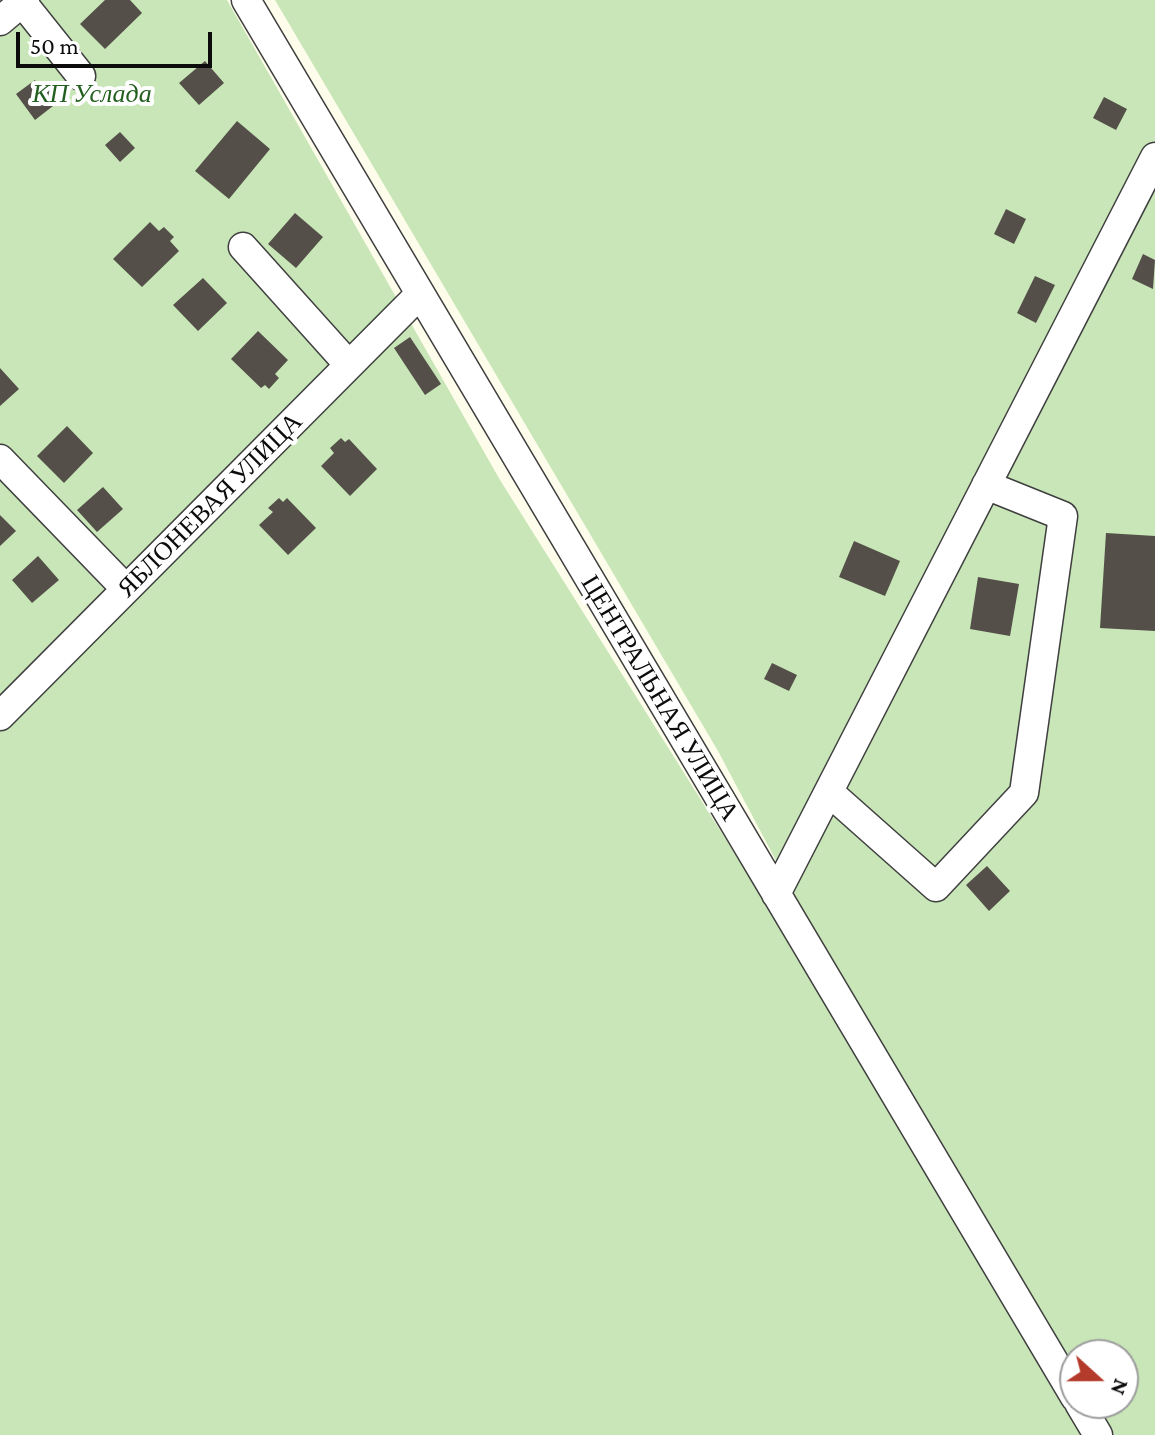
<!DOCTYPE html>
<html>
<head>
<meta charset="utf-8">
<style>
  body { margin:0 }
  #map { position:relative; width:1155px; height:1435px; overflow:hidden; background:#fefdeb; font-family:"Crimson Pro",serif }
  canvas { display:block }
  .north { position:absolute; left:1059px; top:1339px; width:80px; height:80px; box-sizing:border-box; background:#fff; border:2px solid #9e9e9e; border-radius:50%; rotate:111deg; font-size:22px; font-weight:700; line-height:32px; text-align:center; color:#0c0c0c }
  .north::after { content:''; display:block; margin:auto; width:28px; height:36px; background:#b43a2b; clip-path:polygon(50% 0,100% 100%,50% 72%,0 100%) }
  .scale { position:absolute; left:16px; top:32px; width:196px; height:36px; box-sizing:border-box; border:4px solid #0c0c0c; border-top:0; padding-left:10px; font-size:24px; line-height:28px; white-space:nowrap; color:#0c0c0c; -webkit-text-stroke:6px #fff; paint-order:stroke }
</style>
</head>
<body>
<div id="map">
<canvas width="1155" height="1435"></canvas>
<div class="north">N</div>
<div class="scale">50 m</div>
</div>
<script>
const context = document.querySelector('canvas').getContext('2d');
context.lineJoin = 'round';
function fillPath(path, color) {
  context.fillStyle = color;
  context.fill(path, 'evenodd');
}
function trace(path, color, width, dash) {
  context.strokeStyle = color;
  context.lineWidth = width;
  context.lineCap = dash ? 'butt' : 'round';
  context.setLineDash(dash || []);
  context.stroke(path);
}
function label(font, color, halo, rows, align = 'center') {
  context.font = font + ' "Crimson Pro",serif';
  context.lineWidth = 8;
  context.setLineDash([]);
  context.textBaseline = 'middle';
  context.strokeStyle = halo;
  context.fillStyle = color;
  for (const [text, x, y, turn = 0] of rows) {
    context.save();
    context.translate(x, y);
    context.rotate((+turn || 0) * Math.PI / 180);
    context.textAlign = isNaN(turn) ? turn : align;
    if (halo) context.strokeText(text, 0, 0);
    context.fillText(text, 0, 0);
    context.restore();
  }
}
fillPath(new Path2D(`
  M0,0H227L500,480L904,1123L1089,1435H0Z
  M275,0H1155V1435H1105L1086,1403H1123V1355H1075V1385L899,1093L718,751Z`), '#c8e6b7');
fillPath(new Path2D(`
  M105,0H130L142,13L105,49L80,24Z
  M205,61L224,83L199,105L179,83Z
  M35,80L40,87L45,83L53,96L49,99L53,106L35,120L16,94Z
  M1104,97L1127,109L1116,130L1093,118Z
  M237,121L270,149L229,199L195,171Z
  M120,132L135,148L120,162L105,145Z
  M1006,209L1026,219L1014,244L994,234Z
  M295,213L323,237L296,268L268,244Z
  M150,222L159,231L164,227L174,237L170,241L179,251L142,287L113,259Z
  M1143,254L1155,260L1153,289L1132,279Z
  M1035,276L1055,285L1036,323L1017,313Z
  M203,278L227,303L198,331L173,305Z
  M258,331L288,360L275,374L279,378L269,389L265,385L261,388L231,359Z
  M410,337L441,384L425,395L394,348Z
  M0,368L19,389L0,406Z
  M67,426L93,453L64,483L37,456Z
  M341,438L345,442L349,439L377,469L350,496L321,466L334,453L330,448Z
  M103,487L123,509L97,532L77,510Z
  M279,498L283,502L287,498L316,528L288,555L259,525L273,512L268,508Z
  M0,515L16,531L0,546Z
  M1106,533L1155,536V631L1100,628Z
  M854,541L900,561L885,596L839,577Z
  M38,556L59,580L32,603L12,580Z
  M978,577L1019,584L1010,636L970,629Z
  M772,663L797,675L789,691L764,679Z
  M987,866L1010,891L989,911L966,885Z`), '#544f49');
const minor = new Path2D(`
  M246,0L1075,1397
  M22,2L81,76
  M0,21L25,0
  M243,247L349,365
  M0,459L126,589
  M0,716L420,294
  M829,792L936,887L1024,793L1063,516L986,485
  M776,894L1155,157
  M1079,1403L1098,1435`);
trace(minor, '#3f3f3f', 31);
trace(minor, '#fff', 28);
label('italic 26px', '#236020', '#fff', [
  ["КП Услада",92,94]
]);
label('26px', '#0c0c0c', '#fff', [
  ["ЯБЛОНЕВАЯ УЛИЦА",210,505,-45],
  ["ЦЕНТРАЛЬНАЯ УЛИЦА",660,698,59]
]);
</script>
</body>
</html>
